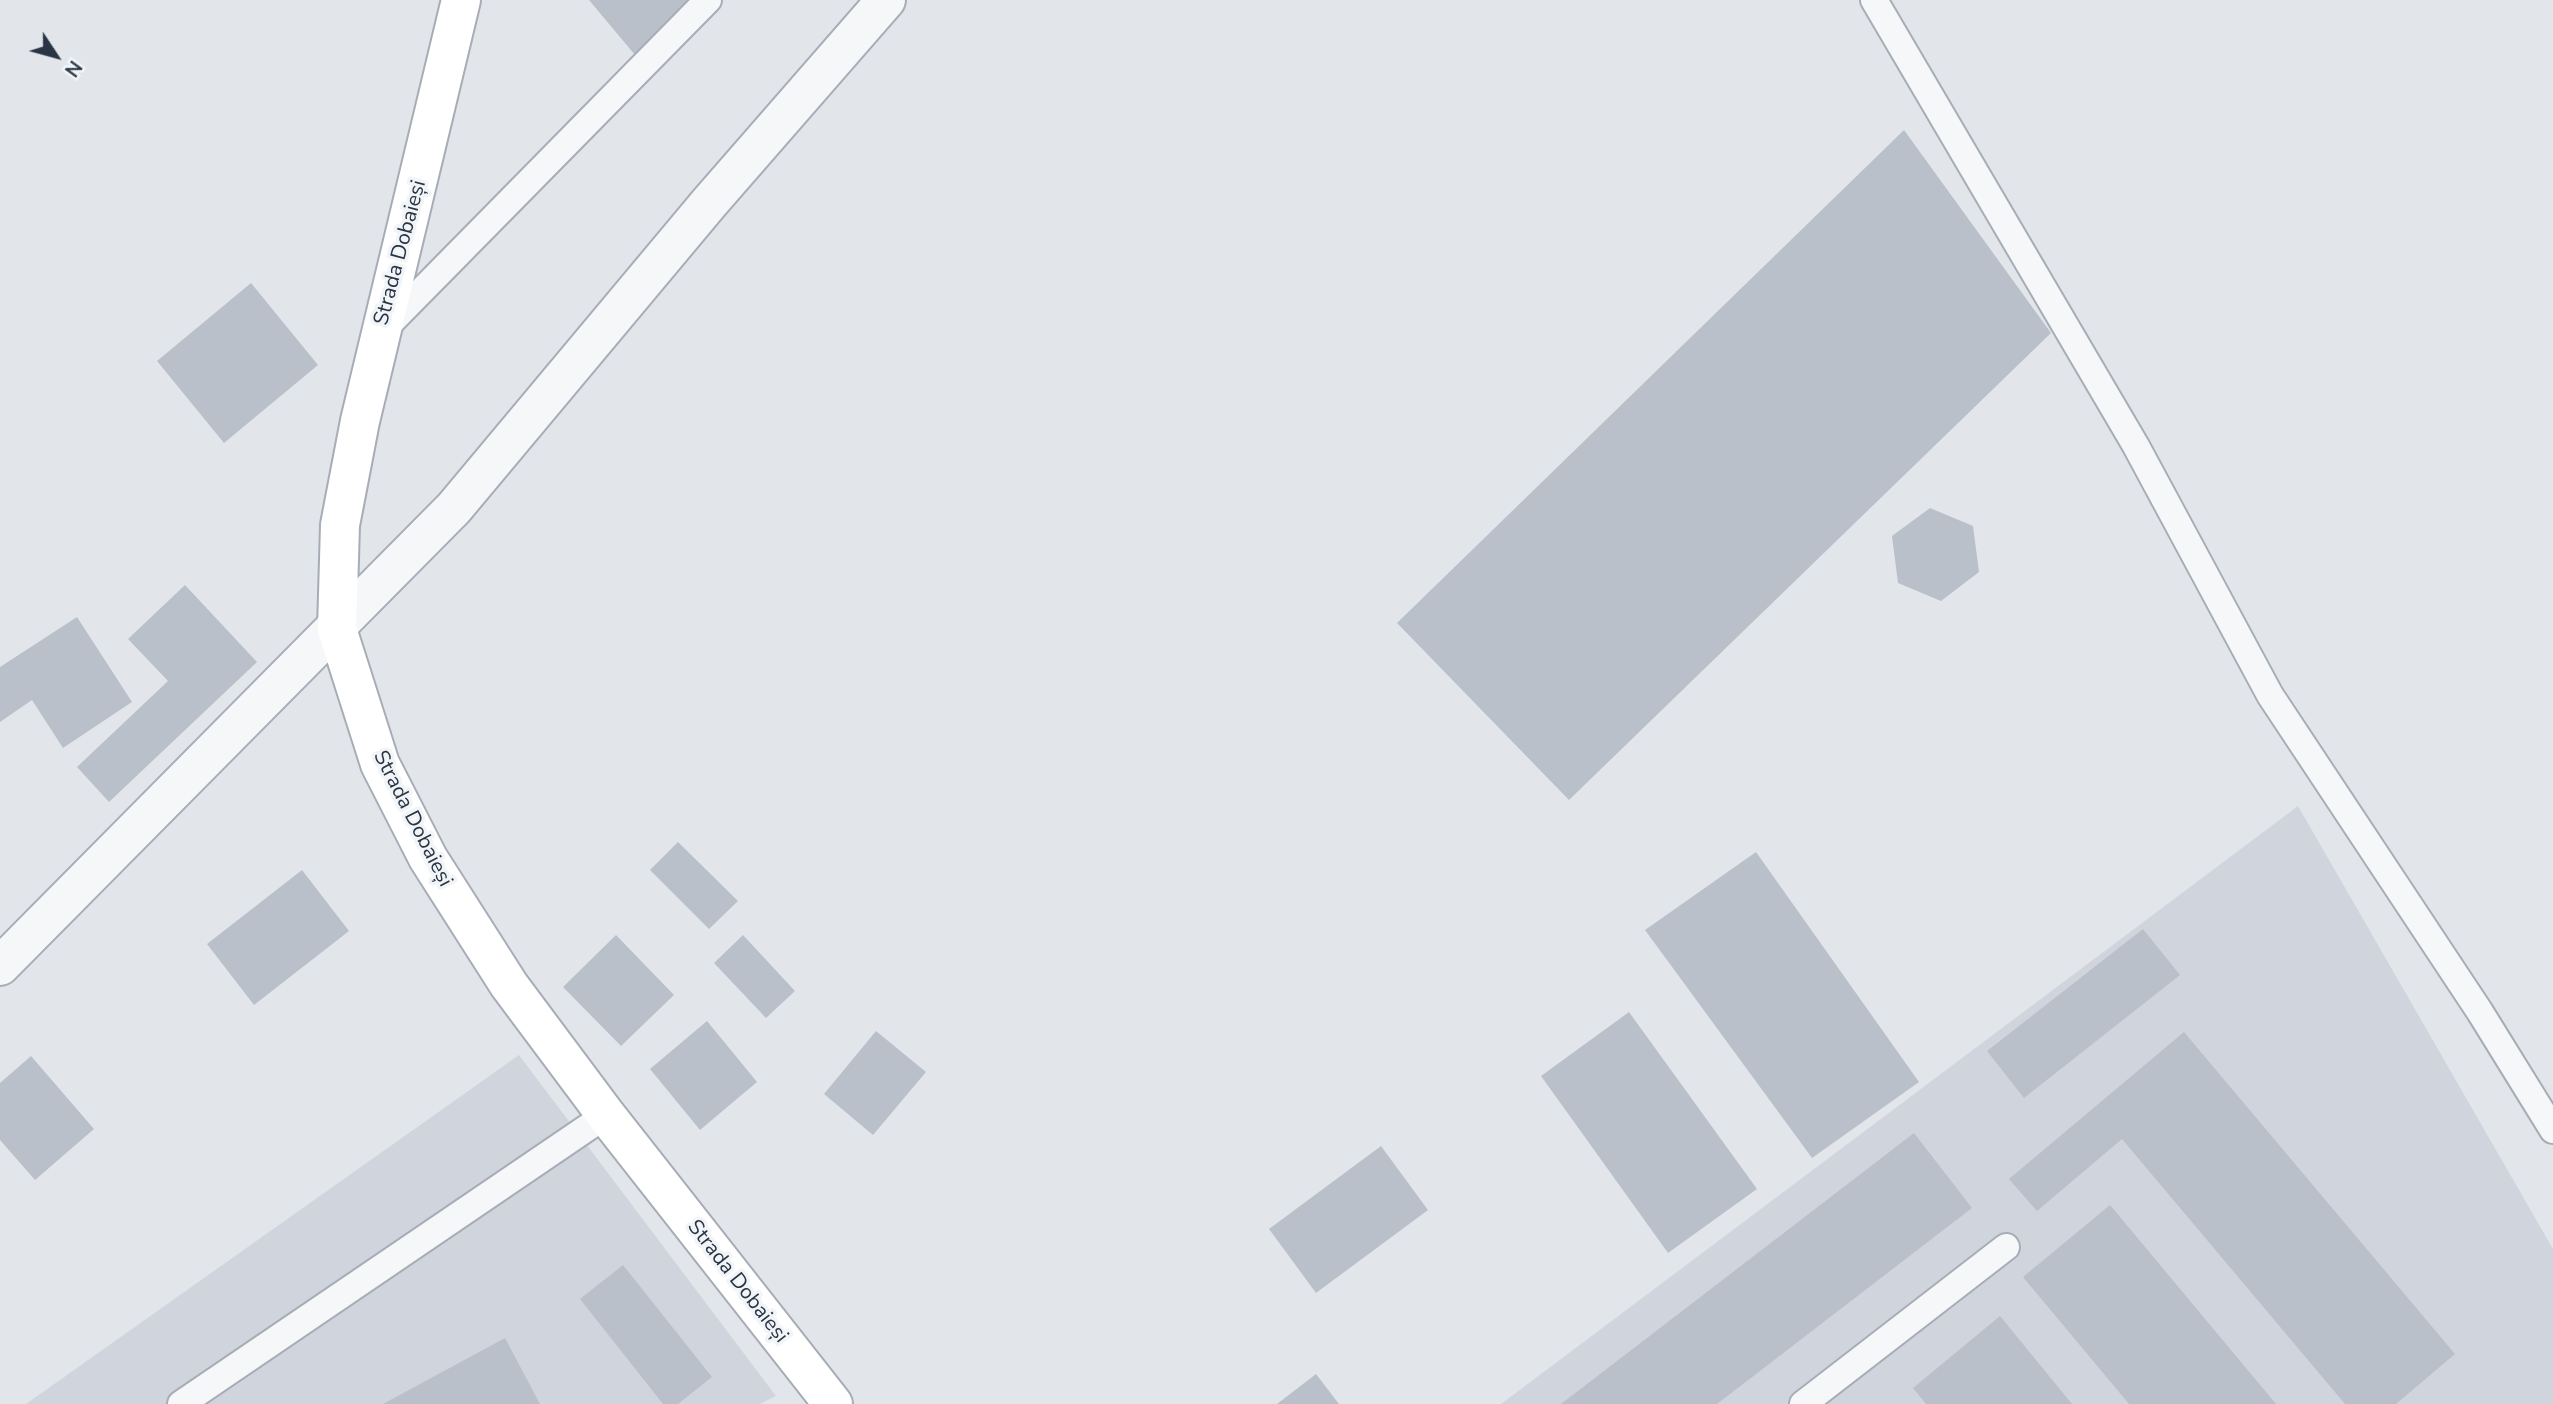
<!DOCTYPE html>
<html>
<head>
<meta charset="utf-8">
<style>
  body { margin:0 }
  #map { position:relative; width:2553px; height:1404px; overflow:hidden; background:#e2e6eb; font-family:"Nunito Sans",sans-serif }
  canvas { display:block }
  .north { position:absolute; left:21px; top:21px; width:70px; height:70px; -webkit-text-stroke:5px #f2f5f8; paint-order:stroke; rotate:126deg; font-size:19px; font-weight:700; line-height:28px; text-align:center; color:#293545 }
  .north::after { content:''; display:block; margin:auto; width:24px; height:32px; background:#293545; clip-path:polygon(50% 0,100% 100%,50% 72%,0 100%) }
</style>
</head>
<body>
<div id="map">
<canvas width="2553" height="1404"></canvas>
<div class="north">N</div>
</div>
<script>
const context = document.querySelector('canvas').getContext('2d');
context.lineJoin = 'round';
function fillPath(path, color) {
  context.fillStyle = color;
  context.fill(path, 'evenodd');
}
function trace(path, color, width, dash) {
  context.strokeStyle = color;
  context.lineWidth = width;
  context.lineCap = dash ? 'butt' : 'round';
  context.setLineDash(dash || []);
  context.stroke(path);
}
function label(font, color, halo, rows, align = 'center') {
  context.font = font + ' "Nunito Sans",sans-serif';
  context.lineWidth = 7;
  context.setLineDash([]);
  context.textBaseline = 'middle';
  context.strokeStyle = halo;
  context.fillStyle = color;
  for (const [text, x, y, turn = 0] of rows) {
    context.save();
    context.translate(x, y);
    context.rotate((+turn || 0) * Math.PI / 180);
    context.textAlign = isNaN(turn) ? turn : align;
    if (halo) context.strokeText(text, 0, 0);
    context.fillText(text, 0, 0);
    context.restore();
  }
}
fillPath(new Path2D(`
  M2298,806L2553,1249V1404H1501Z
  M519,1055L776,1396L760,1404H26Z`), '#d0d5dd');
fillPath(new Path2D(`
  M589,0H699L635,55Z
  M1904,130L2051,333L1569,800L1397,623Z
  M251,283L318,365L224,443L157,361Z
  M1930,508L1973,526L1979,572L1941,601L1898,583L1892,536Z
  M185,585L257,662L109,802L77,767L168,681L128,639Z
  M77,617L132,702L63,748L32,700L0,722V667Z
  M678,842L738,901L709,929L650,870Z
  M1756,852L1919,1082L1812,1158L1645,930Z
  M302,870L349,931L254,1005L207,944Z
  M2143,929L2180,975L2024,1098L1987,1051Z
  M616,935L674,995L621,1046L563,987Z
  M743,935L795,991L766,1018L714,963Z
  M1629,1012L1757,1189L1668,1253L1541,1076Z
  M707,1021L757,1082L700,1130L650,1069Z
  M876,1031L926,1072L873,1135L824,1094Z
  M2184,1032L2455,1354L2396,1404H2345L2122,1139L2037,1211L2009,1179Z
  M31,1056L94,1129L35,1180L0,1140V1083Z
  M1914,1133L1972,1208L1717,1404H1561Z
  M1381,1146L1428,1210L1316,1293L1269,1229Z
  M2110,1205L2276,1404H2129L2023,1277Z
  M623,1265L712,1377L678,1404H663L580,1299Z
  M2000,1316L2072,1404H1926L1913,1388Z
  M505,1338L540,1404H383Z
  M1316,1374L1339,1404H1277Z`), '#b9c0ca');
const lane = new Path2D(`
  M1874,0L2136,446L2270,695L2480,1012L2553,1130
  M383,330L708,0
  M181,1404L606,1115
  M1803,1404L2006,1247`);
const street = new Path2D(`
  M0,966L454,508L709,203L886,0`);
const secondary = new Path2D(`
  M461,0L360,421L340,525L337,629L380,764L428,858L509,985L606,1115L833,1404`);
trace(lane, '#a7adb6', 30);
trace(street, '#a7adb6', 42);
trace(secondary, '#a7adb6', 42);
trace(lane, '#f5f7f9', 26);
trace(street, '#f5f7f9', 38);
trace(secondary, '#fff', 38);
label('21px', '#293545', '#f2f5f8', [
  ["Strada Dobaieși",401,253,-75],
  ["Strada Dobaieși",412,819,63],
  ["Strada Dobaieși",737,1282,52]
]);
</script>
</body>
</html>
